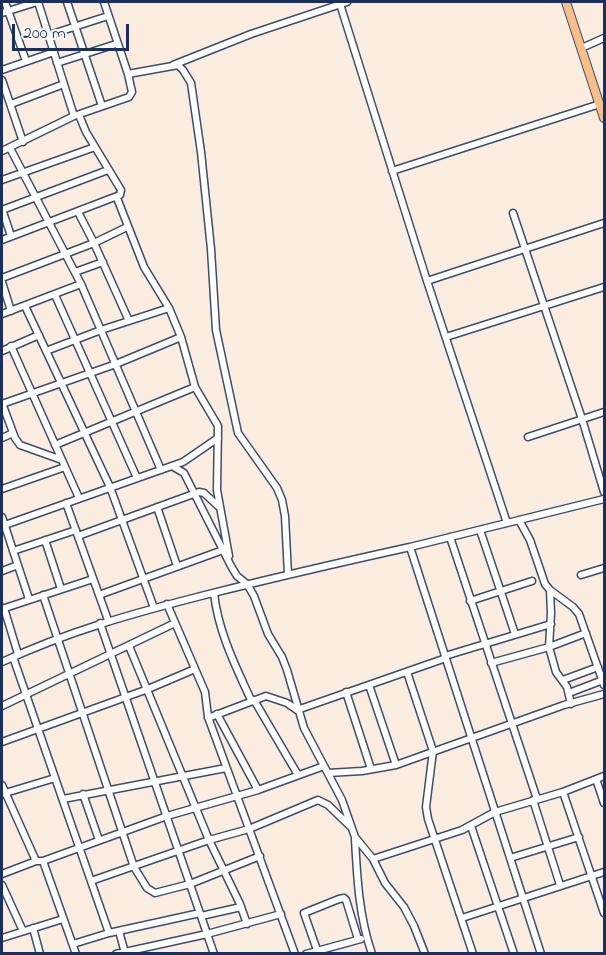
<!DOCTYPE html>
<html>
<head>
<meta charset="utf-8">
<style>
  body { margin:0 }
  #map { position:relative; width:606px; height:955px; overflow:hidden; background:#faeddf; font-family:"Indie Flower",sans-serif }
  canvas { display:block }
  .frame { position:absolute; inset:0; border:3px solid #1b2f5e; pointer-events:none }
  .scale { position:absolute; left:12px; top:24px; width:117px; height:27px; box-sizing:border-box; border:3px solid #1b2f5e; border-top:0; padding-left:8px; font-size:18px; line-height:21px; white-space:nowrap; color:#1b2f5e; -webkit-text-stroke:4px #fff; paint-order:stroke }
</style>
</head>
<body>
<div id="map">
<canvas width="606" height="955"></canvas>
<div class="frame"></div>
<div class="scale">200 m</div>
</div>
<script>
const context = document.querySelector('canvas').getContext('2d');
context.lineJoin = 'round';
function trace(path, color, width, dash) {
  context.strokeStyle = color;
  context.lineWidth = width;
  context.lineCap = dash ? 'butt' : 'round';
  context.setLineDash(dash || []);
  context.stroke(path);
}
const minor = new Path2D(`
  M5,2L26,61
  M38,2L74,116
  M67,2L102,106
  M104,2L128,74L178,65L183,70L191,83L201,152L211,249L216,330L238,433L277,488L282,500L285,516L288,574
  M340,4L427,281L507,523
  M2,13L37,2
  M49,35L108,16
  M586,46L604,38
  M57,63L116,44
  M173,65L251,34L347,2
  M2,70L54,52
  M2,80L23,142
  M11,104L64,84
  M10,148L81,284L161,470
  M2,151L74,116L129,97L132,92L128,74
  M392,171L600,104
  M2,180L95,147
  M117,198L144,267L169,308L181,337L195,387L218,426L217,490L229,556
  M2,209L11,236
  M2,210L108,170
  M78,212L94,243L129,321
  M513,213L582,419L604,492
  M2,240L120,195L121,190L86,132L79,115
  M75,272L103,262
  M2,278L94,243L127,227
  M427,281L604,223
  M2,282L11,311
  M55,295L137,478
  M25,306L110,487L154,608
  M2,314L81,284
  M446,337L604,287
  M11,346L79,498
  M2,351L39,335
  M46,351L101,330L169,308
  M2,403L15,438L20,445L62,460
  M2,404L116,364L181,337
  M528,437L604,412
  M2,438L13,433
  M55,445L195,387
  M172,466L184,473L231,566L237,576L247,584L254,596L268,634L282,657L287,670L304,728L342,800L355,837L373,859L385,883L404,907L414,926L425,954
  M2,489L65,467
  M66,503L108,620
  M157,507L177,566
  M2,517L29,599
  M519,520L530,540L545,584L550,590L573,607L579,614L604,685
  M2,526L183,462L218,438
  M480,530L515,634
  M78,536L199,492L204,493L218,506
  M450,537L537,799
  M45,540L61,589
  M13,551L76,530
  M2,571L18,565
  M581,575L604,568
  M550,590L551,613L549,647L556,672L567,687L571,704
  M214,593C218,631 235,665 251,700
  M43,595L134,867L147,888L155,893L190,884L260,856
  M99,595L223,550
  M470,601L532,581
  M167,604L205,692L208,717L295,954
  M4,608L18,654
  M2,609L93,579
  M100,623L214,954
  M129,646L209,840L240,904L247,924
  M445,656L551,624
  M13,657L109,933
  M2,662C69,631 134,613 205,595C273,578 342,562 410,547
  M491,663L549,647L586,633
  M407,672L433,751L426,807L428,819L473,954
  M563,680L598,667
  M369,685L396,765
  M346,692L371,769
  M569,693L603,680
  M254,700L298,775
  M2,706L175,623
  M217,714L258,790
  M208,718L266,696L287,703L297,710L446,658
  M2,742L148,689L195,669
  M328,773L362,771L396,765L564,705L604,694
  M596,779L604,803
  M2,785L36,861
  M563,792L604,913
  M2,794L55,778
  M83,794L99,840
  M63,799L226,768
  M533,800L560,885
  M471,826L514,954
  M355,839C357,877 359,917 372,954
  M510,858L579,837
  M373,859L462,830L495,812L563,792L604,776
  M43,861L76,954
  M2,874L36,861H43L167,816L258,790L324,766
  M91,881L209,840L249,829L318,800L328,805L350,826
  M2,885L23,931
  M201,916L241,907
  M462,918L604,872
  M33,928L40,954
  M119,931L125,953
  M2,938L63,919
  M73,944L109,933L200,913
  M317,950L304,913L339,899L344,898L346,900L358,939
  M116,954L207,934L281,914
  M306,954L361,939
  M541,954L410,547L604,499`);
const major = new Path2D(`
  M566,2L604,118`);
trace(minor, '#3c4c71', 9);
trace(major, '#3c4c71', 10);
trace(minor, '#fff', 6);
trace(major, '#f7be88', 8);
</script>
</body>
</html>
